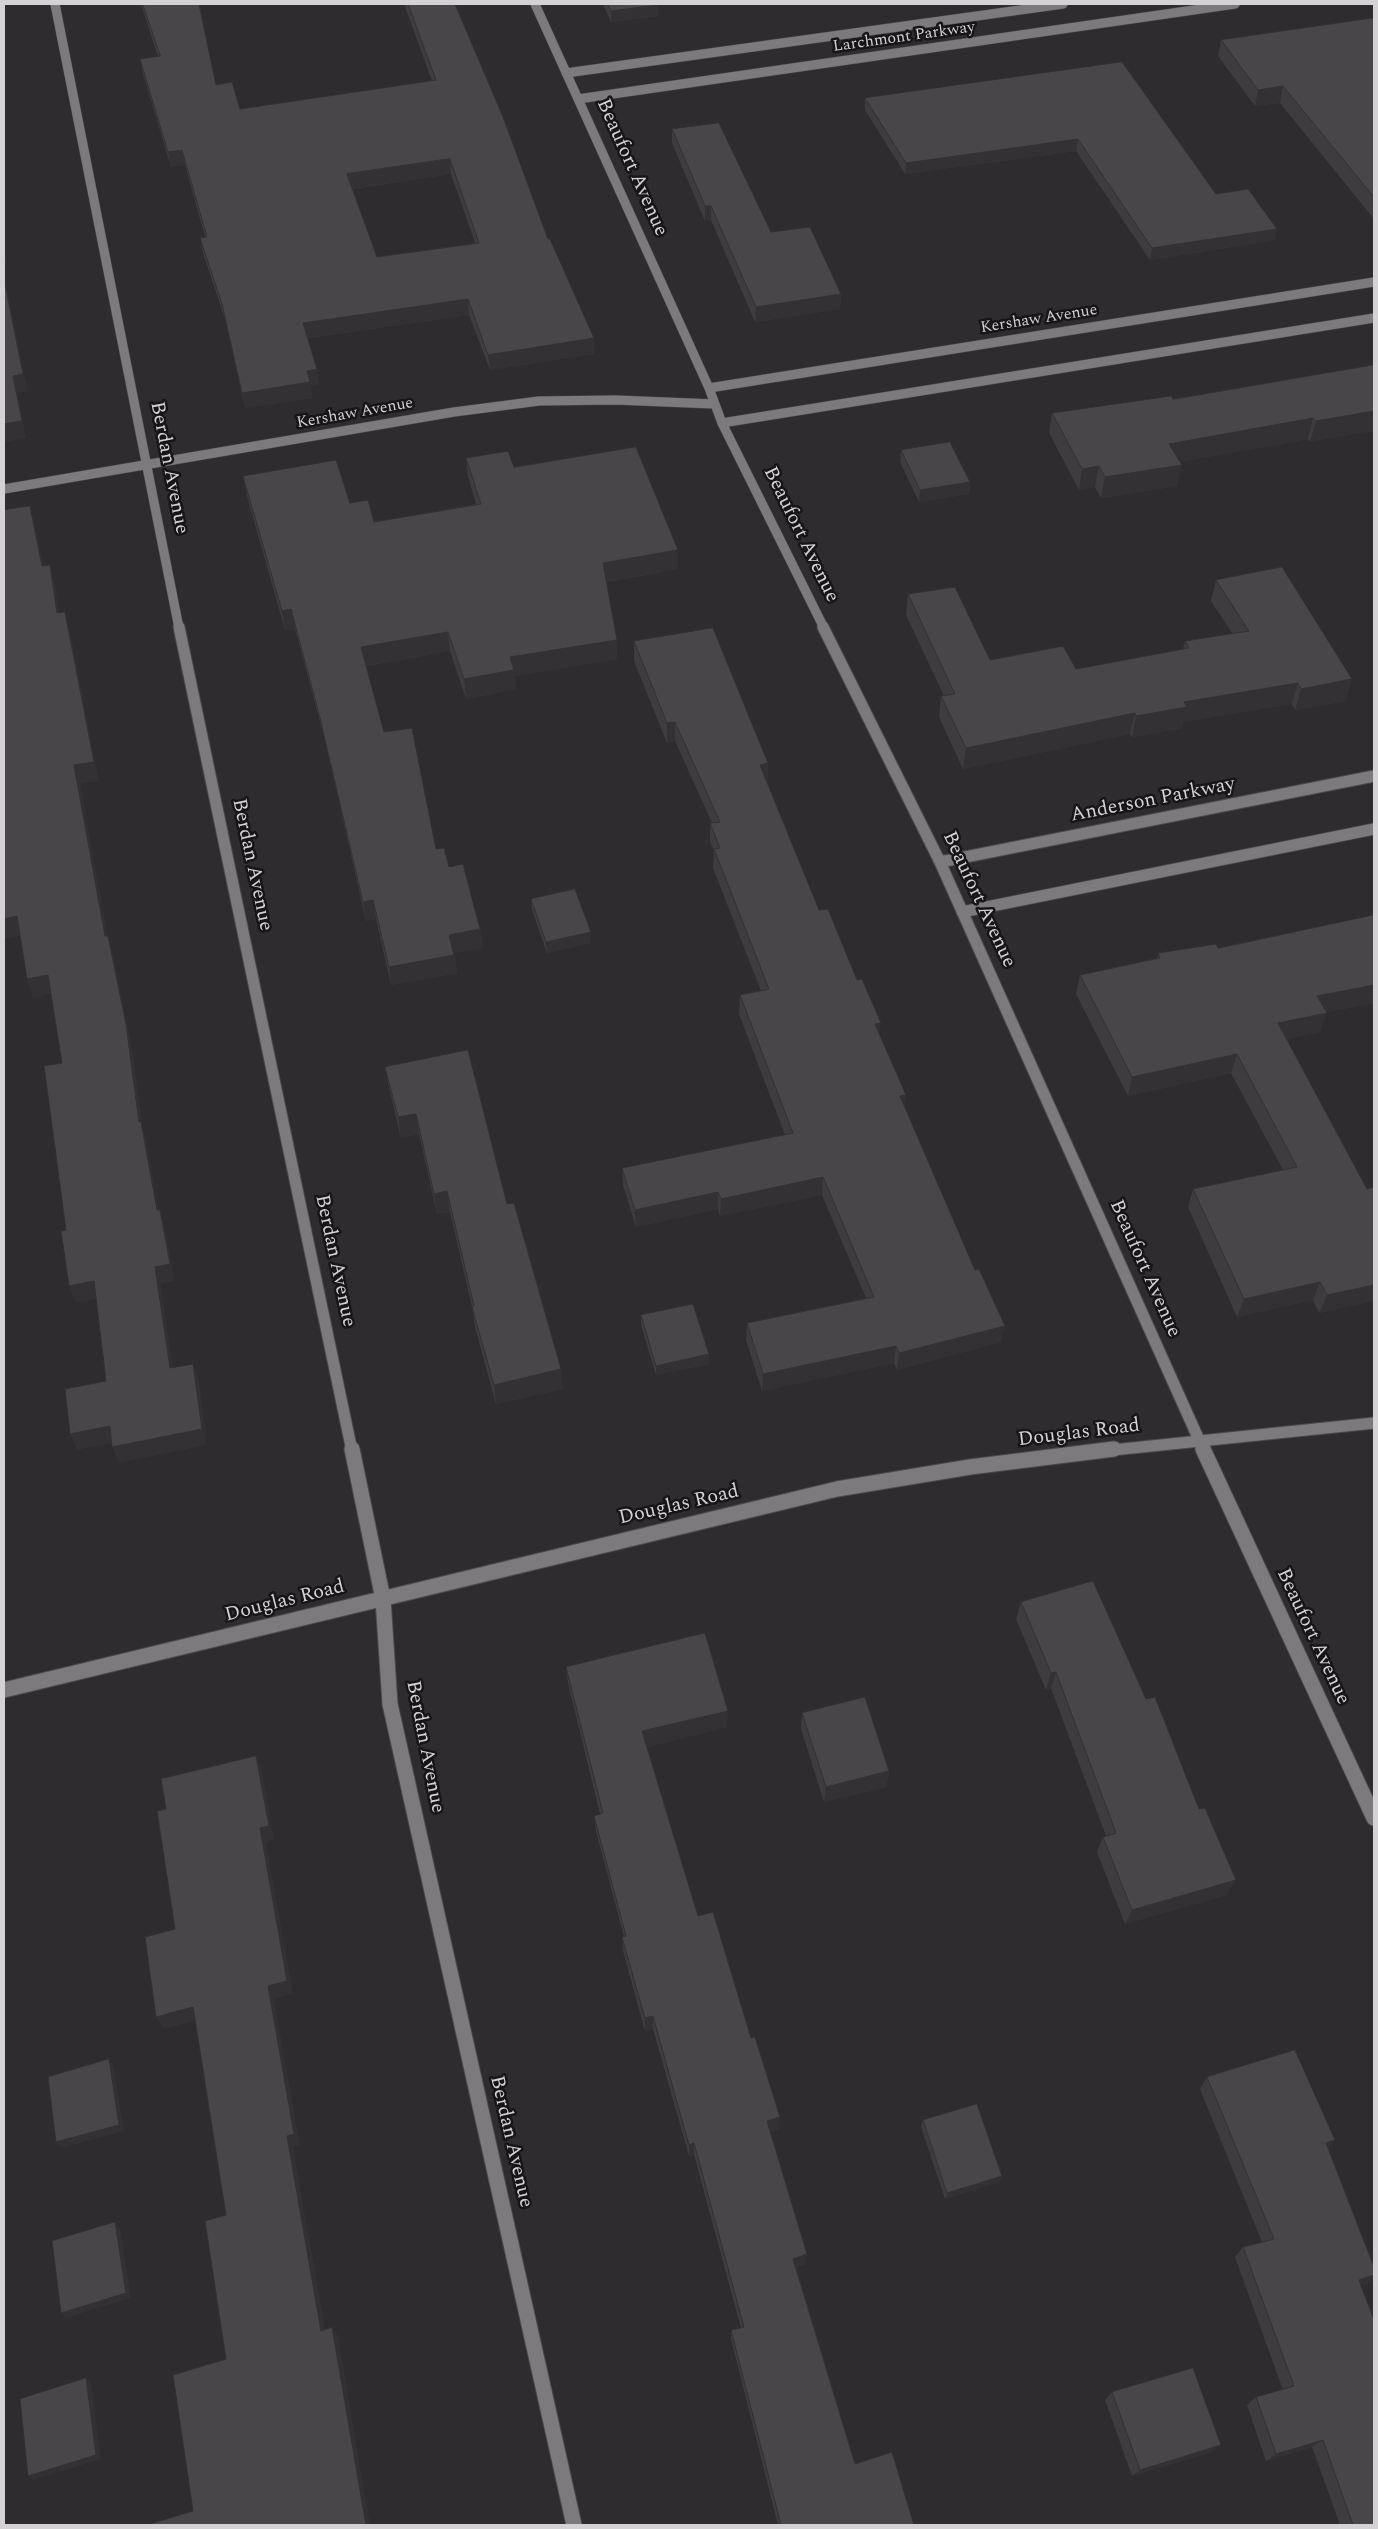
<!DOCTYPE html>
<html>
<head>
<meta charset="utf-8">
<style>
  body { margin:0 }
  #map { position:relative; width:1378px; height:2529px; overflow:hidden; background:#2f2c30; font-family:Spectral,serif }
  canvas { display:block }
  .frame { position:absolute; inset:0; border:5px solid #d4d2d5; pointer-events:none }
</style>
</head>
<body>
<div id="map">
<canvas width="1378" height="2529"></canvas>
<div class="frame"></div>
</div>
<script>
const context = document.querySelector('canvas').getContext('2d');
context.lineJoin = 'round';
function trace(path, color, width, dash) {
  context.strokeStyle = color;
  context.lineWidth = width;
  context.lineCap = dash ? 'butt' : 'round';
  context.setLineDash(dash || []);
  context.stroke(path);
}
function fillPath(path, color) {
  context.fillStyle = color;
  context.fill(path, 'evenodd');
}
function label(font, color, halo, rows, align = 'center') {
  context.font = font + ' Spectral,serif';
  context.lineWidth = 5;
  context.setLineDash([]);
  context.textBaseline = 'middle';
  context.strokeStyle = halo;
  context.fillStyle = color;
  for (const [text, x, y, turn = 0] of rows) {
    context.save();
    context.translate(x, y);
    context.rotate((+turn || 0) * Math.PI / 180);
    context.textAlign = isNaN(turn) ? turn : align;
    if (halo) context.strokeText(text, 0, 0);
    context.fillText(text, 0, 0);
    context.restore();
  }
}
const minorFar2 = new Path2D(`
  M535,4L709,388L722,423L824,628
  M566,73L1063,4
  M578,99L1235,4
  M709,388L1374,282
  M722,423L1374,318
  M4,489L454,412L539,401L616,400L714,404`);
const minorFar1 = new Path2D(`
  M823,627L940,862L1204,1451
  M940,862L1374,776
  M962,912L1374,829`);
const minor = new Path2D(`
  M1203,1449L1374,1818
  M383,1599L390,1704L574,2525`);
const tertiaryFar2 = new Path2D(`
  M55,4L179,628`);
const tertiaryFar1 = new Path2D(`
  M179,627L352,1451
  M1103,1451L1374,1423`);
const tertiary = new Path2D(`
  M352,1449L383,1599
  M4,1690L837,1489L970,1467L1114,1449`);
trace(minorFar2, '#4c4a4d', 10);
trace(minorFar1, '#4c4a4d', 13);
trace(minor, '#4c4a4d', 17);
trace(tertiaryFar2, '#4c4a4d', 10);
trace(tertiaryFar1, '#4c4a4d', 13);
trace(tertiary, '#4c4a4d', 17);
trace(minorFar2, '#7d7a7e', 9);
trace(minorFar1, '#7d7a7e', 11);
trace(minor, '#7d7a7e', 15);
trace(tertiaryFar2, '#7d7a7e', 9);
trace(tertiaryFar1, '#7d7a7e', 11);
trace(tertiary, '#7d7a7e', 15);
fillPath(new Path2D(`
  M141,4H199L216,85L240,109L432,81L404,4H455L548,239L594,354L490,370L469,315L308,338L319,384L310,386L312,398L245,408L225,319L203,253L200,238L205,237L185,165L171,167L143,74L140,59L158,56ZM451,174L475,243L377,257L352,189Z
  M603,4H658V16L611,22Z
  M1374,18V219L1280,103L1255,106L1218,56L1221,40Z
  M1122,62L1216,194L1275,240L1150,260L1076,151L905,174L865,110V98Z
  M672,129L771,232L841,294L840,309L755,322L711,220L705,221L672,143Z
  M1374,365L1310,442L1308,439L1180,462L1177,486L1101,498L1095,487L1079,490L1049,433L1052,413L1173,399Z
  M901,450L970,482L969,494L919,502L900,462Z
  M466,458L514,467L678,569L607,582L617,659L515,676L516,689L466,699L450,651L366,666L384,732L436,849L449,867L480,929L483,948L454,953L457,973L391,985L376,919L366,921L324,737L295,629L285,630L247,496L243,476L350,503L374,522L476,504L468,477Z
  M1216,580L1346,701L1295,710L1292,704L1183,722L1182,728L1132,737L1130,734L963,769L939,717L941,696H944L906,615L908,594L990,660L1076,669L1183,649L1185,641L1232,633L1211,601Z
  M634,641L767,782L819,910L880,1035L906,1095L904,1107L1001,1342L897,1370L894,1363L762,1391L746,1340L747,1323L866,1298L822,1195L720,1216L718,1209L636,1227L623,1185L622,1168L785,1135L739,1014L740,995L761,991L713,868L714,851L710,842V823H712L675,741L667,743L634,661Z
  M531,899L591,943L547,953L532,910Z
  M1374,915V1003L1327,1012L1320,1032L1286,1039L1367,1189L1374,1187V1301L1319,1313L1313,1300L1237,1317L1188,1207L1193,1189L1283,1170L1231,1073L1128,1096L1076,994L1080,975L1157,958L1158,953L1218,948Z
  M385,1067L507,1204L563,1389L496,1404L475,1327L472,1307L450,1212L437,1214L419,1134L401,1138L389,1088Z
  M641,1315L709,1354V1364L656,1375L641,1325Z
  M1021,1602L1227,1895L1125,1924L1097,1852L1103,1837L1106,1836L1051,1688L1046,1690L1016,1619Z
  M566,1667L727,1727L647,1747L698,1916L779,2129L770,2132L805,2264L796,2267L855,2464L914,2525H778L731,2339V2330L741,2328L694,2155L689,2156L653,2029L645,2031L623,1951L622,1937H624L596,1831L594,1816L600,1814L568,1683Z
  M802,1713L889,1771L886,1787L824,1802L801,1729Z
  M1207,2077L1328,2148L1374,2267V2277L1366,2284L1361,2285L1374,2525H1340L1312,2447L1266,2461L1247,2405L1256,2397L1283,2390L1235,2257L1243,2247L1262,2242L1200,2089Z
  M923,2120L1002,2176L999,2182L945,2199L921,2127Z
  M1112,2392L1212,2452L1132,2476L1105,2400Z`), '#3f3c40');
fillPath(new Path2D(`
  M658,5V16L611,22V11Z
  M1283,86L1280,103L1255,106L1258,90Z
  M1078,139L1076,151L905,174L906,163Z
  M182,150L185,165L171,167L168,152Z
  M450,159L451,174L349,189L347,174Z
  M705,206H711V220L705,221Z
  M1277,229L1275,240L1150,260L1152,248Z
  M4,247L6,263L4,264Z
  M4,274L28,391L18,393L26,438L4,442V424L13,376Z
  M841,294L840,309L755,322L756,307Z
  M468,299L469,315L306,338L303,323Z
  M594,338V354L490,370L488,355Z
  M317,369L319,384L310,386L312,398L245,408L242,393L307,371Z
  M1374,411V431L1310,442L1316,421Z
  M1313,418L1308,439L1165,465L1169,444Z
  M1182,465L1177,486L1101,498L1105,477Z
  M1099,466L1095,487L1079,490L1082,469Z
  M970,482L969,494L919,502L920,490Z
  M30,506L35,525L48,585L42,566Z
  M678,550V569L604,582L603,563Z
  M50,565L55,584L62,632L57,613Z
  M291,609L295,629L285,630L282,611Z
  M65,612L70,631L99,781L80,784L111,955L105,936L74,765Z
  M448,632L450,651L364,666L361,647Z
  M617,640V659L515,676L516,689L466,699L464,679L510,657Z
  M1352,679L1346,701L1295,710L1301,689Z
  M1298,683L1292,704L1183,722L1182,728L1132,737L1136,716L1184,702Z
  M1135,713L1130,734L963,769L966,748Z
  M675,722V741L667,743V723Z
  M768,763V782L760,765Z
  M373,900L376,919L366,921L363,902Z
  M17,916L24,935L4,939V919Z
  M480,929L483,948L452,954L449,935Z
  M591,932V943L547,953L546,942Z
  M108,936L113,954L131,1042L143,1130L146,1140L162,1228L157,1210L139,1122Z
  M454,955L457,973L391,985L389,967Z
  M48,975L54,993L33,998L27,979Z
  M1374,985V1003L1311,1016L1317,996Z
  M1327,1013L1320,1032L1271,1042L1278,1023Z
  M881,1023L879,1041L875,1024Z
  M1237,1054L1231,1073L1128,1096L1132,1077Z
  M906,1095L904,1113L900,1096Z
  M416,1114L419,1134L401,1138L398,1117Z
  M823,1177L822,1195L720,1216L721,1199Z
  M447,1191L450,1212L437,1214L434,1194Z
  M718,1192V1209L636,1227L635,1210Z
  M160,1210L165,1227L175,1281L161,1284L175,1385L170,1368L155,1267Z
  M94,1281L100,1298L76,1303L69,1286Z
  M1320,1282L1313,1300L1237,1317L1244,1299Z
  M1374,1285V1301L1319,1313L1327,1295Z
  M1005,1326L1001,1342L897,1370L899,1353Z
  M896,1346L894,1363L762,1391L763,1374Z
  M709,1354V1364L656,1375V1366Z
  M193,1364L199,1380L207,1445L119,1463L112,1447Z
  M561,1369L563,1389L496,1404L494,1385Z
  M110,1426L116,1442L77,1450L70,1434Z
  M1056,1672L1051,1688L1046,1690L1051,1673Z
  M728,1711L727,1727L643,1748L642,1731Z
  M256,1756L262,1771L274,1840L266,1843L293,1994L274,1999L300,2145L293,2147L327,2339L321,2331L287,2136L268,1986Z
  M889,1771L886,1787L824,1802L826,1787Z
  M1236,1880L1227,1895L1125,1924L1132,1910Z
  M193,2007L201,2019L164,2029L156,2017Z
  M653,2016V2029L645,2031V2018Z
  M109,2059L113,2066L124,2131L62,2148L56,2142Z
  M780,2117L779,2129L765,2133L767,2121Z
  M1335,2140L1325,2152L1326,2143Z
  M694,2143V2155L689,2156V2145Z
  M1002,2176L999,2182L945,2199L947,2193Z
  M115,2222L120,2228L131,2298L66,2318L61,2313Z
  M807,2254L805,2264L792,2268L793,2259Z
  M1374,2275V2277L1366,2284L1348,2289L1359,2280Z
  M332,2327L338,2336L370,2525H366Z
  M86,2378L91,2382L101,2459L34,2480L28,2476Z
  M1323,2440L1312,2447L1266,2461L1276,2454Z
  M1221,2445L1212,2452L1132,2476L1140,2470Z`), '#333134');
const building = new Path2D(`
  M143,4H199L216,85L232,82L240,109L436,80L408,4H455L503,117L548,239H550L594,338L488,355L468,299L303,323L317,369L307,371L310,382L242,393L222,304L200,238L207,237L182,150L168,152L140,59L160,56ZM450,159L479,243L377,257L347,174Z
  M608,4H658V5L611,11Z
  M1374,18V197L1283,86L1258,90L1221,40Z
  M1122,62L1216,194L1248,189L1277,229L1152,248L1078,139L906,163L865,98Z
  M719,123L771,232L810,227L841,294L756,307L711,206H705L672,129Z
  M4,279L23,374L13,376L22,421L4,424Z
  M1374,365V411L1316,421L1313,418L1169,444L1182,465L1105,477L1099,466L1082,469L1052,413L1171,396L1173,399Z
  M950,442L970,482L920,490L901,450Z
  M636,447L678,550L603,563L617,640L510,657L514,670L464,679L448,632L361,647L384,732L412,728L436,849L444,848L449,867L463,864L480,929L449,935L454,955L389,967L373,900L363,902L320,718L291,609L282,611L243,476L336,460L350,503L368,500L374,522L481,504L466,458L508,451L514,467Z
  M30,506L42,566L50,565L57,613L65,612L94,762L74,765L105,936H108L126,1024L139,1122H141L157,1210H160L170,1264L155,1267L170,1368L193,1364L202,1429L112,1447L110,1426L70,1434L65,1389L106,1381L94,1281L69,1286L61,1231L66,1230L44,1066L62,1063L48,975L27,979L17,916L4,919V510Z
  M1282,567L1352,679L1301,689L1298,683L1184,702L1187,707L1136,716L1135,713L966,748L941,696L955,694L908,594L955,587L990,660L1063,646L1076,669L1189,648L1185,641L1249,631L1216,580Z
  M713,628L768,763L760,765L819,910L828,909L857,980L862,979L881,1023L875,1024L906,1095L900,1096L975,1270L979,1269L1005,1326L899,1353L896,1346L763,1374L747,1323L874,1297L823,1177L721,1199L718,1192L635,1210L622,1168L793,1133L740,995L769,989L714,849L720,848L710,823L720,822L675,722L667,723L634,641Z
  M575,889L591,932L546,942L531,899Z
  M1374,915V985L1317,996L1327,1013L1278,1023L1367,1189L1374,1187V1285L1327,1295L1320,1282L1244,1299L1193,1189L1297,1167L1237,1054L1132,1077L1080,975L1160,958L1158,953L1216,944L1218,948Z
  M468,1050L507,1204L514,1203L561,1369L494,1385L472,1307L474,1306L447,1191L434,1194L416,1114L398,1117L385,1067Z
  M693,1304L709,1354L656,1366L641,1315Z
  M1093,1581L1146,1699L1155,1697L1199,1809L1205,1808L1236,1880L1132,1910L1103,1837L1116,1833L1056,1672L1051,1673L1021,1602Z
  M705,1633L728,1711L642,1731L698,1916L713,1912L751,2038L755,2037L780,2117L767,2121L807,2254L793,2259L855,2464L892,2452L914,2525H781L731,2330L744,2327L694,2143L689,2145L653,2016L645,2018L622,1937L626,1936L594,1816L603,1813L566,1667Z
  M865,1697L889,1771L826,1787L802,1713Z
  M256,1756L269,1826L260,1828L287,1981L268,1986L294,2134L287,2136L321,2331L332,2327L366,2525H147L193,2511L173,2375L226,2359L205,2221L226,2215L193,2007L156,2017L145,1937L175,1929L157,1811L166,1809L161,1779Z
  M1295,2050L1335,2140L1326,2143L1374,2267V2275L1359,2280L1374,2320V2525H1353L1323,2440L1276,2454L1256,2397L1294,2386L1243,2247L1274,2239L1207,2077Z
  M109,2059L119,2125L56,2142L48,2077Z
  M977,2104L1002,2176L947,2193L923,2120Z
  M115,2222L126,2293L61,2313L52,2241Z
  M1193,2368L1221,2445L1140,2470L1112,2392Z
  M86,2378L96,2455L28,2476L20,2399Z`);
fillPath(building, '#49464a');
trace(building, '#333134', 1);
label('16px', '#d4d2d5', '#171517', [
  ["Larchmont Parkway",904,38,-8],
  ["Kershaw Avenue",1039,320,-9],
  ["Kershaw Avenue",355,414,-10]
]);
label('20px', '#d4d2d5', '#171517', [
  ["Beaufort Avenue",631,168,66],
  ["Berdan Avenue",168,468,79],
  ["Beaufort Avenue",800,535,64],
  ["Anderson Parkway",1153,801,-11],
  ["Berdan Avenue",251,865,78],
  ["Beaufort Avenue",978,900,65],
  ["Berdan Avenue",334,1261,78],
  ["Beaufort Avenue",1144,1269,66],
  ["Douglas Road",1079,1434,-7],
  ["Douglas Road",679,1506,-13],
  ["Douglas Road",285,1602,-14],
  ["Beaufort Avenue",1312,1637,65],
  ["Berdan Avenue",424,1747,79],
  ["Berdan Avenue",510,2142,77]
]);
</script>
</body>
</html>
